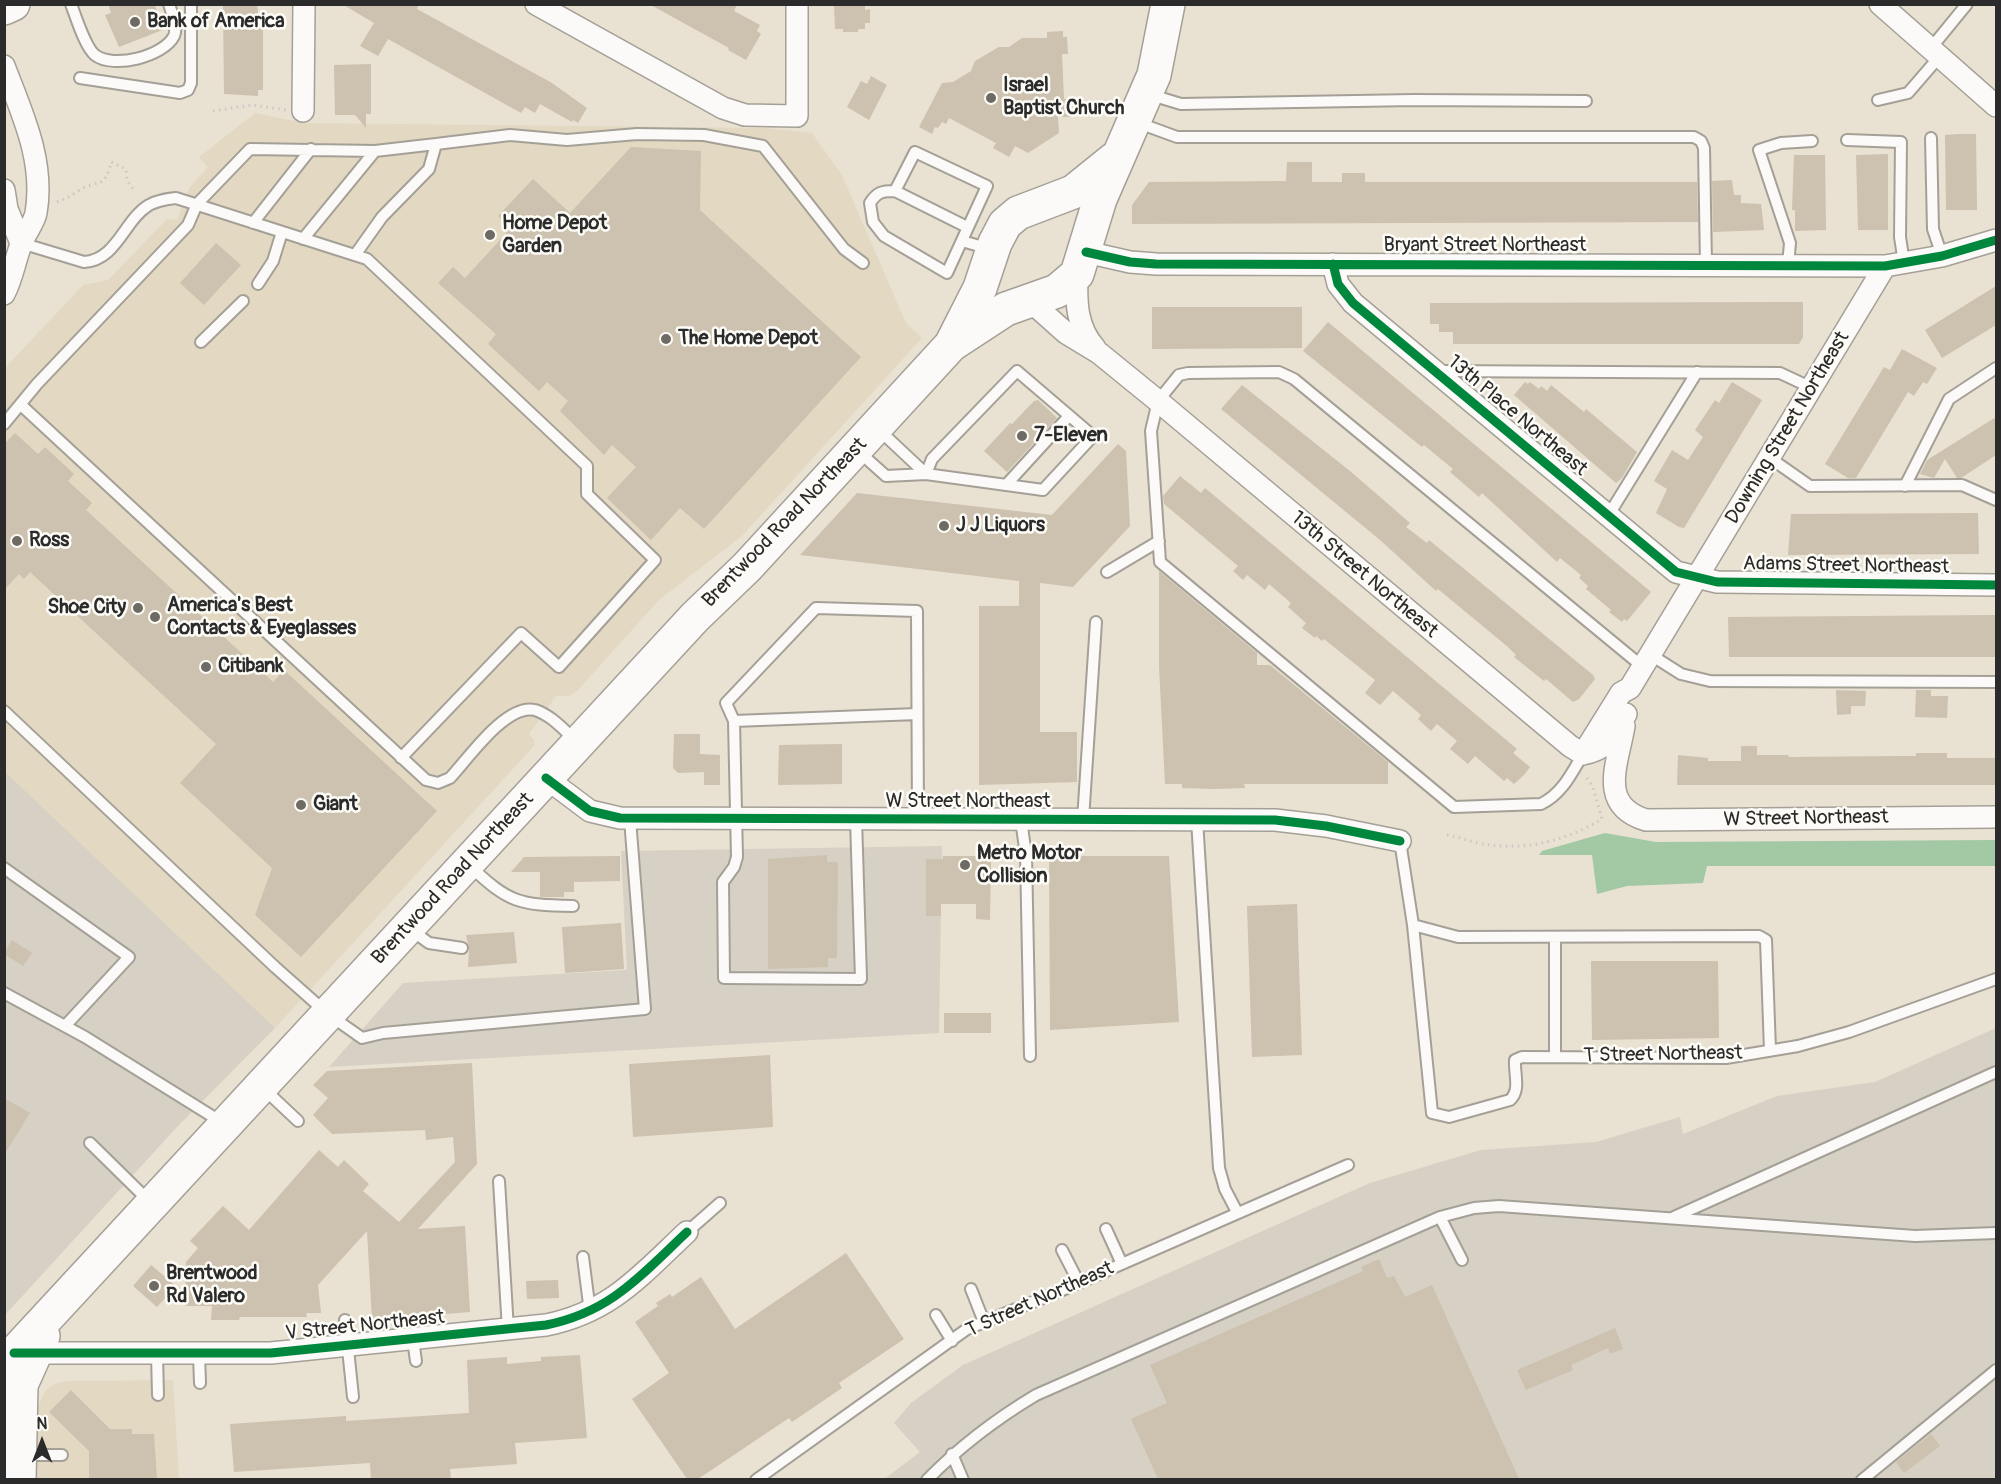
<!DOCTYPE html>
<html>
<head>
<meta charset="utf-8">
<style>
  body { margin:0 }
  #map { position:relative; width:2001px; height:1484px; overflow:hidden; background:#e9e1d2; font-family:Pangolin,sans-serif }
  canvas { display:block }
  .frame { position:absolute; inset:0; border:6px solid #2b2b2b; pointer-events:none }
  .north { position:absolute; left:12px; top:1412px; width:60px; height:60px; -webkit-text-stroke:4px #fdfcf7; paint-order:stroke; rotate:0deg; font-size:16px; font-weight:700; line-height:24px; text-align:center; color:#2b2b2b }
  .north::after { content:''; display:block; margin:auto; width:21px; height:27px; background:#2b2b2b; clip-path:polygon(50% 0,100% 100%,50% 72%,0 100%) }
</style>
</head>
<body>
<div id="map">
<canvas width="2001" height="1484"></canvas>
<div class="frame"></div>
<div class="north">N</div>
</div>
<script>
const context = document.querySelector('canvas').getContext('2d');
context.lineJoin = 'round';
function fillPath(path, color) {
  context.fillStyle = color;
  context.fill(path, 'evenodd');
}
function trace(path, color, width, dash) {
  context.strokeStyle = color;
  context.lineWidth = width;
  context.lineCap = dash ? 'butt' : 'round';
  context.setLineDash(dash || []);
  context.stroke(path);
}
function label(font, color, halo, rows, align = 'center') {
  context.font = font + ' Pangolin,sans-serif';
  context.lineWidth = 5;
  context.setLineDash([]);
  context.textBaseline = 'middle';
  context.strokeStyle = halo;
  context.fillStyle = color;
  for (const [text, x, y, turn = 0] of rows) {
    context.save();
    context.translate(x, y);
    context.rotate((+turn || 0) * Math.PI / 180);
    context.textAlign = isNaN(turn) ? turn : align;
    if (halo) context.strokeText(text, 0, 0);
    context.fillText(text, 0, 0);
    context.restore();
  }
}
fillPath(new Path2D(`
  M255,113L304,123L766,128L812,133L842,175L906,323L922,338L742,536L659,600L578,690L570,696H556L529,734L534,740V746L275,1028L5,778L4,369L83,285L108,280L167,219L177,220L190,187L208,167L199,157Z
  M173,1380L179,1479L37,1480V1408L45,1391L54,1384L68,1381Z`), '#e3d9c2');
fillPath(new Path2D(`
  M4,771L275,1028L176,1128L5,1315Z
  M942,846L939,1033L329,1067L403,983L627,970L621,851Z
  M1996,1028V1479L883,1480L920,1452L894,1423L911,1403L963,1365L1370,1183L1481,1150L1596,1142L1680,1117L1683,1134L1777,1096L1875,1082Z`), '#d6d1c4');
fillPath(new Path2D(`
  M1605,833L1656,842L1996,840V866H1707L1703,883L1627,886L1597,894L1592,855H1539L1542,851Z`), '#a2c8a4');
fillPath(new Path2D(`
  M108,4H154L165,29L119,47L105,15L111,13Z
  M223,4H257L259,22H263V90H258V96L224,94Z
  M342,4H419L417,9L552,83L587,108L578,123L573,120L572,122L540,104L535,113L525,107L521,113L388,39L378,56L360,46L374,23Z
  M649,4H737L734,11L760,25L757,31L761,34L746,60L728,50L729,48Z
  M834,4H865V10L870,9V23H865V29H858V32H843V29H835Z
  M1063,31V37H1067L1068,54H1062L1064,99H1070L1071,117H1058L1059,133L1028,153L1015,146L1009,157L993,148L996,143L949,118L946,124L942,122L938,128L935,127L932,134L919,127L942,83L953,82L971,71L975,61L999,47H1009L1022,38H1047V32Z
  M371,64V114H366V128L355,115H335L334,65Z
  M871,76L887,85L869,120L847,107L861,81L867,84Z
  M1959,134H1976L1977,210H1946L1945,135Z
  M631,147L701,151L700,210L861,357L704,529L680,508L651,540L607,498L636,467L612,445L604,455L560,411L568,401L547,382L539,391L488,344L496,334L438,283L453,267L465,278L511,228L498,216L533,179L570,213Z
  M1888,154V230H1858L1856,155Z
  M1794,155H1825L1826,230L1795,231V210H1792Z
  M1287,162H1312V182H1342V173H1365V182H1697L1698,222L1132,224V205L1149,182L1286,181Z
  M1732,180L1734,195H1741V203L1761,204L1764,230L1713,232L1712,181Z
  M216,243L241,265L204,305L180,283Z
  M1996,286V325L1942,358L1925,330Z
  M1803,302V337L1799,344H1453V332H1439V324H1430V303Z
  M1152,307H1302V348L1152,349Z
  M1328,322L1651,592L1627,621L1624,619L1622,622L1609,612L1611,610L1586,589L1588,586L1579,578L1581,575L1560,558L1557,562L1482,493L1479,497L1450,472L1453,469L1424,445L1422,447L1303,351Z
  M1902,349L1937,368L1927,384L1923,382L1914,396L1908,392L1856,478H1848L1825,464L1884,367L1890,370Z
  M1525,382L1528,384L1530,382L1539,389L1541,386L1547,391L1551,385L1584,412L1586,409L1637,452L1622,478L1616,483L1514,395Z
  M1732,382L1762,400L1684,528L1679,527L1656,513L1667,489L1654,481L1672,450L1688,460L1703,437L1695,430L1715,400L1719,403Z
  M1242,385L1350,471L1410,523L1406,527L1427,543L1429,540L1593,675L1595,679L1579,699L1573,702L1546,679L1544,681L1514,657L1516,655L1508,647L1438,589L1436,591L1380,540L1221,409Z
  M1038,400L1057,418L1007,472L984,451L1010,423L1012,424L1034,401Z
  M1996,417V455L1961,478H1957L1945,459L1934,478L1920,474L1927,460Z
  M15,433L38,454L45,447L74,474L68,481L92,503L86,510L273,682L284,670L437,811L301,957L255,915L272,868L180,783L216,744L30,572L24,579L19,574L4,590V444Z
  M1118,444L1126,451L1130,526L1073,587L1040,583V732H1077V782L979,785V606H1019V581L800,555L857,493L1052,515Z
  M1180,476L1201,493L1205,488L1517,749L1513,753L1530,767L1525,774L1514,784L1507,778L1504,781L1475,756L1468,764L1450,749L1457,741L1437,724L1431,731L1418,719L1421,715L1393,691L1380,705L1365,693L1375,680L1324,639L1322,641L1316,636L1315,638L1302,628L1306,623L1288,607L1291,603L1269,584L1265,590L1247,575L1243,580L1233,571L1238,566L1164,504L1163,496Z
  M1978,513L1979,554L1788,555L1791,514Z
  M1159,571L1257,653V665H1270L1388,762V784H1244L1245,788L1213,789L1182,788V784H1165L1159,666Z
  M1996,615V657H1729L1728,617Z
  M1836,690L1866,691L1865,706H1851V714L1837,715Z
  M1916,690H1931V696H1948L1947,718L1915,717Z
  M674,734H700V754L720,755V785H704V772L678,773L673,768Z
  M842,744V784L778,785L779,745Z
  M1741,746H1757V755H1788L1789,757L1902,756H1916V753H1947V758H1995L1996,785H1677L1678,755L1708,758V761H1741Z
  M827,855V862H838L837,958H828V967L768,969V859Z
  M620,856V881L574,882V892H564V897H540V872H511L524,857Z
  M943,856H991L990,920L976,919V904H941V916H926V859H943Z
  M1049,856H1169L1179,1022L1050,1030Z
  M1297,904L1302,1055L1252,1057L1247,906Z
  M621,923L624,969L565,973L562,927Z
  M514,932L517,963L468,967L469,949L466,935Z
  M12,940L32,953L23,966L4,954Z
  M1591,961H1718L1719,1038L1592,1040Z
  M944,1013H991V1033H944Z
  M770,1055L773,1127L633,1137L629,1064Z
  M472,1063L477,1164L418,1229L465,1226L470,1312L372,1320L367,1231L318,1285L321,1313H306L307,1317H240L239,1320H211L212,1306H185L186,1262L198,1248L190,1241L223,1206L249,1230L319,1150L338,1167L344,1160L369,1184L363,1191L399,1222L455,1162L453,1137L426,1140L425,1130L332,1134L313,1115L328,1098L313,1085L327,1071Z
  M4,1098L30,1113L4,1155Z
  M846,1253L904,1339L839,1383L842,1388L792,1422L789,1418L698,1479H687L632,1399L669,1373L635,1322L658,1306L656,1303L670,1294L672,1297L701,1277L735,1329Z
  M1379,1259L1387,1278L1394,1276L1405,1297L1432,1285L1519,1479H1158L1131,1419L1167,1403L1150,1365L1363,1271L1361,1267Z
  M151,1265L176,1286L157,1307L133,1286Z
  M558,1280L559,1298L527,1299L526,1281Z
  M1615,1328L1623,1349L1610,1354L1608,1348L1571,1365L1573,1370L1526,1390L1517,1370Z
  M580,1355L587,1438L515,1443L517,1464L450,1469L451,1479H371L370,1463L234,1472L230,1424L346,1416V1421L469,1413L467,1360L507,1357V1364L541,1361V1357Z
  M71,1390L110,1429H132V1434H154L157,1479H89V1451L49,1412Z
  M1931,1434L1940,1446L1904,1473L1896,1462Z`), '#cdc1af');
const service = new Path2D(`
  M71,4C76,17 85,47 95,55C113,69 163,57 174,36C178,27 172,14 169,4
  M1931,48L1967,4
  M80,78L180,93L188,90L191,83V4
  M1148,94L1181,104L1414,100L1586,101
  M1878,100L1908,93L1940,56
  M1136,122L1177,137H1694L1701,141L1704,148L1706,265
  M1931,138L1933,229L1942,256
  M1847,140L1901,142L1900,237L1904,263
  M436,144L510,135L567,140L637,134L704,135L763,146L844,249L863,263
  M895,191C882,191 877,192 870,203L873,222L884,236L947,273L987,186L915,152L895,191L967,227
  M253,223L311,149
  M303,239L375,151
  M962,241L990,249
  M21,243L84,262C117,260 124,220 149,205C158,200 167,199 176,198L367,259L587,466V494L655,560L559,667L521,633L401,758
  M1788,265L1790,243L1759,150L1781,143L1812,141
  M258,284L273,261L282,232
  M201,342L243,301
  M1437,371L1780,373L1812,388
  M21,405L426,780L438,783L450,778C468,759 506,703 535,710C551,715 564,730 576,741
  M4,424L37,384L188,225L197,204L250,149L375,151L436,144L429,169L382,217L355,255
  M858,451L886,476L926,474L1043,490L1093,436L1017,371L932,459L926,474L877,428
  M1770,458L1810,486L1962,485L1996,500
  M1006,485L1069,416
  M1905,486L1949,399L1996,368
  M1608,516L1697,372
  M1107,572L1159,541
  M1651,655L1681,674L1710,681L1996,682
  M4,711L275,967L328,1014L362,1038L383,1033L645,1009L630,819
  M734,721L917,714
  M1583,754C1571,774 1562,794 1541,804L1454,807L1160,562L1151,431L1158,401L1179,375L1188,373L1279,372L1294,379L1643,667
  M856,819L861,979L724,978L723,882L734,867L737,857L734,721L726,703L816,608L917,611L918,820
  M1021,820L1026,855L1030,1056
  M1083,820L1096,622
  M1197,820L1219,1168L1225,1189L1237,1212
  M1400,841L1413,925L1432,1113L1449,1117L1510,1100C1521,1090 1514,1074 1515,1060L1522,1057L1726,1058L1798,1046L1849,1032L1996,979
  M470,866C509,903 519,905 573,906
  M4,868L129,957L65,1026
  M1413,925L1458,937L1759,936L1766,940L1770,1050
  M411,930L429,943L462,948
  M1555,937V1057
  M4,993L85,1037L223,1123
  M264,1089L298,1121
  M90,1143L150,1202
  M499,1181L508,1330
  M1440,1217L1462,1260
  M1674,1217L1996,1072
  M1106,1229L1122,1264
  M687,1232L720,1203
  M1062,1250L1079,1283
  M583,1257L590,1312
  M971,1289L984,1322
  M936,1315L952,1341
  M345,1320L353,1397
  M413,1340L416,1361
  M157,1354L158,1395
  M199,1354L200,1383
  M952,1454L963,1480
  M23,1455H62
  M756,1480L967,1329L1060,1291L1348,1165
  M927,1480C960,1446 996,1419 1036,1395L1440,1217L1474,1208L1499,1206L1915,1236L1996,1233
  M1862,1480L1996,1370`);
const minor = new Path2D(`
  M536,4L723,108L745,115L797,116V4
  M1880,4L1996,106
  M4,66C22,113 45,161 36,213C34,223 26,232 22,242C15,259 13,277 4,294
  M303,111L304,4
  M4,190L7,209L21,243
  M1086,252L1130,262L1156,264L1885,266L1942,256L1996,240
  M1333,264L1338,284L1353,303L1676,572L1717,582L1996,585
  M1077,274C1076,301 1076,327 1095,348
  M1029,300L1066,333L1099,353L1158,401L1570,746L1583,754C1609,749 1612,736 1626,714
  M1624,726C1618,763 1597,805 1646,820L1996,817
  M1583,754L1621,693L1630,688L1885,266
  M546,778L590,811L620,818L1275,820L1326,826L1400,841
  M26,1353H271L546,1325C611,1312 641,1275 687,1232`);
const primary = new Path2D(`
  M4,8L13,4
  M952,343L980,288L995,243L1005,224L1018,213L1073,192L1114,159
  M4,1364L695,617L747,567L951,345L1006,309L1057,291L1077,274L1100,199L1154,75L1168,4
  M19,1480L21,1385L43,1336`);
trace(service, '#a4a097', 14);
trace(minor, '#a4a097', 24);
trace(primary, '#a4a097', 36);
trace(new Path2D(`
  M213,111L252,105L286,110
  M57,202C66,199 71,196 78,191C96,179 106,190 111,162L126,169L127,180L135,192
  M1447,835C1458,836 1467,841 1478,843C1523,852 1563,842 1602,819L1593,787L1585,775`), '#cac8c4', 3, [1.5, 4.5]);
trace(service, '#fcfaf8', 10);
trace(minor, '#fcfaf8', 21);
trace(primary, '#fcfaf8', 33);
trace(new Path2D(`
  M1086,252L1130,262L1156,264L1885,266L1942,256L1996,240
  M1333,264L1338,284L1353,303L1676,572L1717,582L1996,585
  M546,778L590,811L620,818L1275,820L1326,826L1400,841
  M14,1353H271L546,1325C611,1312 641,1275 687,1232`), '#00873e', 9);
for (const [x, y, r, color] of [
  [135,22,6,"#6e6b65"],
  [991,98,6,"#6e6b65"],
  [490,235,6,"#6e6b65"],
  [666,339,6,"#6e6b65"],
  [1022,436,6,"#6e6b65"],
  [944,526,6,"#6e6b65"],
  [17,541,6,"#6e6b65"],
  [138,608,6,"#6e6b65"],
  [155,617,6,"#6e6b65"],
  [206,667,6,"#6e6b65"],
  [301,805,6,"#6e6b65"],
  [965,865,6,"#6e6b65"],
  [154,1286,6,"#6e6b65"]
]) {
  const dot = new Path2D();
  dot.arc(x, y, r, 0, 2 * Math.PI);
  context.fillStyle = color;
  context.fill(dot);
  trace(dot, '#fdfcf7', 2);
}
label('bold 20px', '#2b2b2b', '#fdfcf7', [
  ["Bank of America",147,22],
  ["Israel",1003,86],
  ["Baptist Church",1003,109],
  ["Home Depot",502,224],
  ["Garden",502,247],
  ["The Home Depot",678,339],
  ["7-Eleven",1034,436],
  ["J J Liquors",956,526],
  ["Ross",29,541],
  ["America's Best",167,606],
  ["Contacts & Eyeglasses",167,629],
  ["Shoe City",126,608,"right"],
  ["Citibank",218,667],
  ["Giant",313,805],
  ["Metro Motor",977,854],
  ["Collision",977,877],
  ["Brentwood",166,1274],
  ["Rd Valero",166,1297]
], 'left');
label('20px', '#2b2b2b', '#fdfcf7', [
  ["Bryant Street Northeast",1485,246],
  ["13th Place Northeast",1517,416,40],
  ["Downing Street Northeast",1788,428,-59],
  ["Brentwood Road Northeast",785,523,-46],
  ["Adams Street Northeast",1846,566,1],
  ["13th Street Northeast",1364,575,40],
  ["W Street Northeast",968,802],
  ["W Street Northeast",1806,819,-1],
  ["Brentwood Road Northeast",453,879,-47],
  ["T Street Northeast",1663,1055,-1],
  ["T Street Northeast",1040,1300,-24],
  ["V Street Northeast",365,1326,-6]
]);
</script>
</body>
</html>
